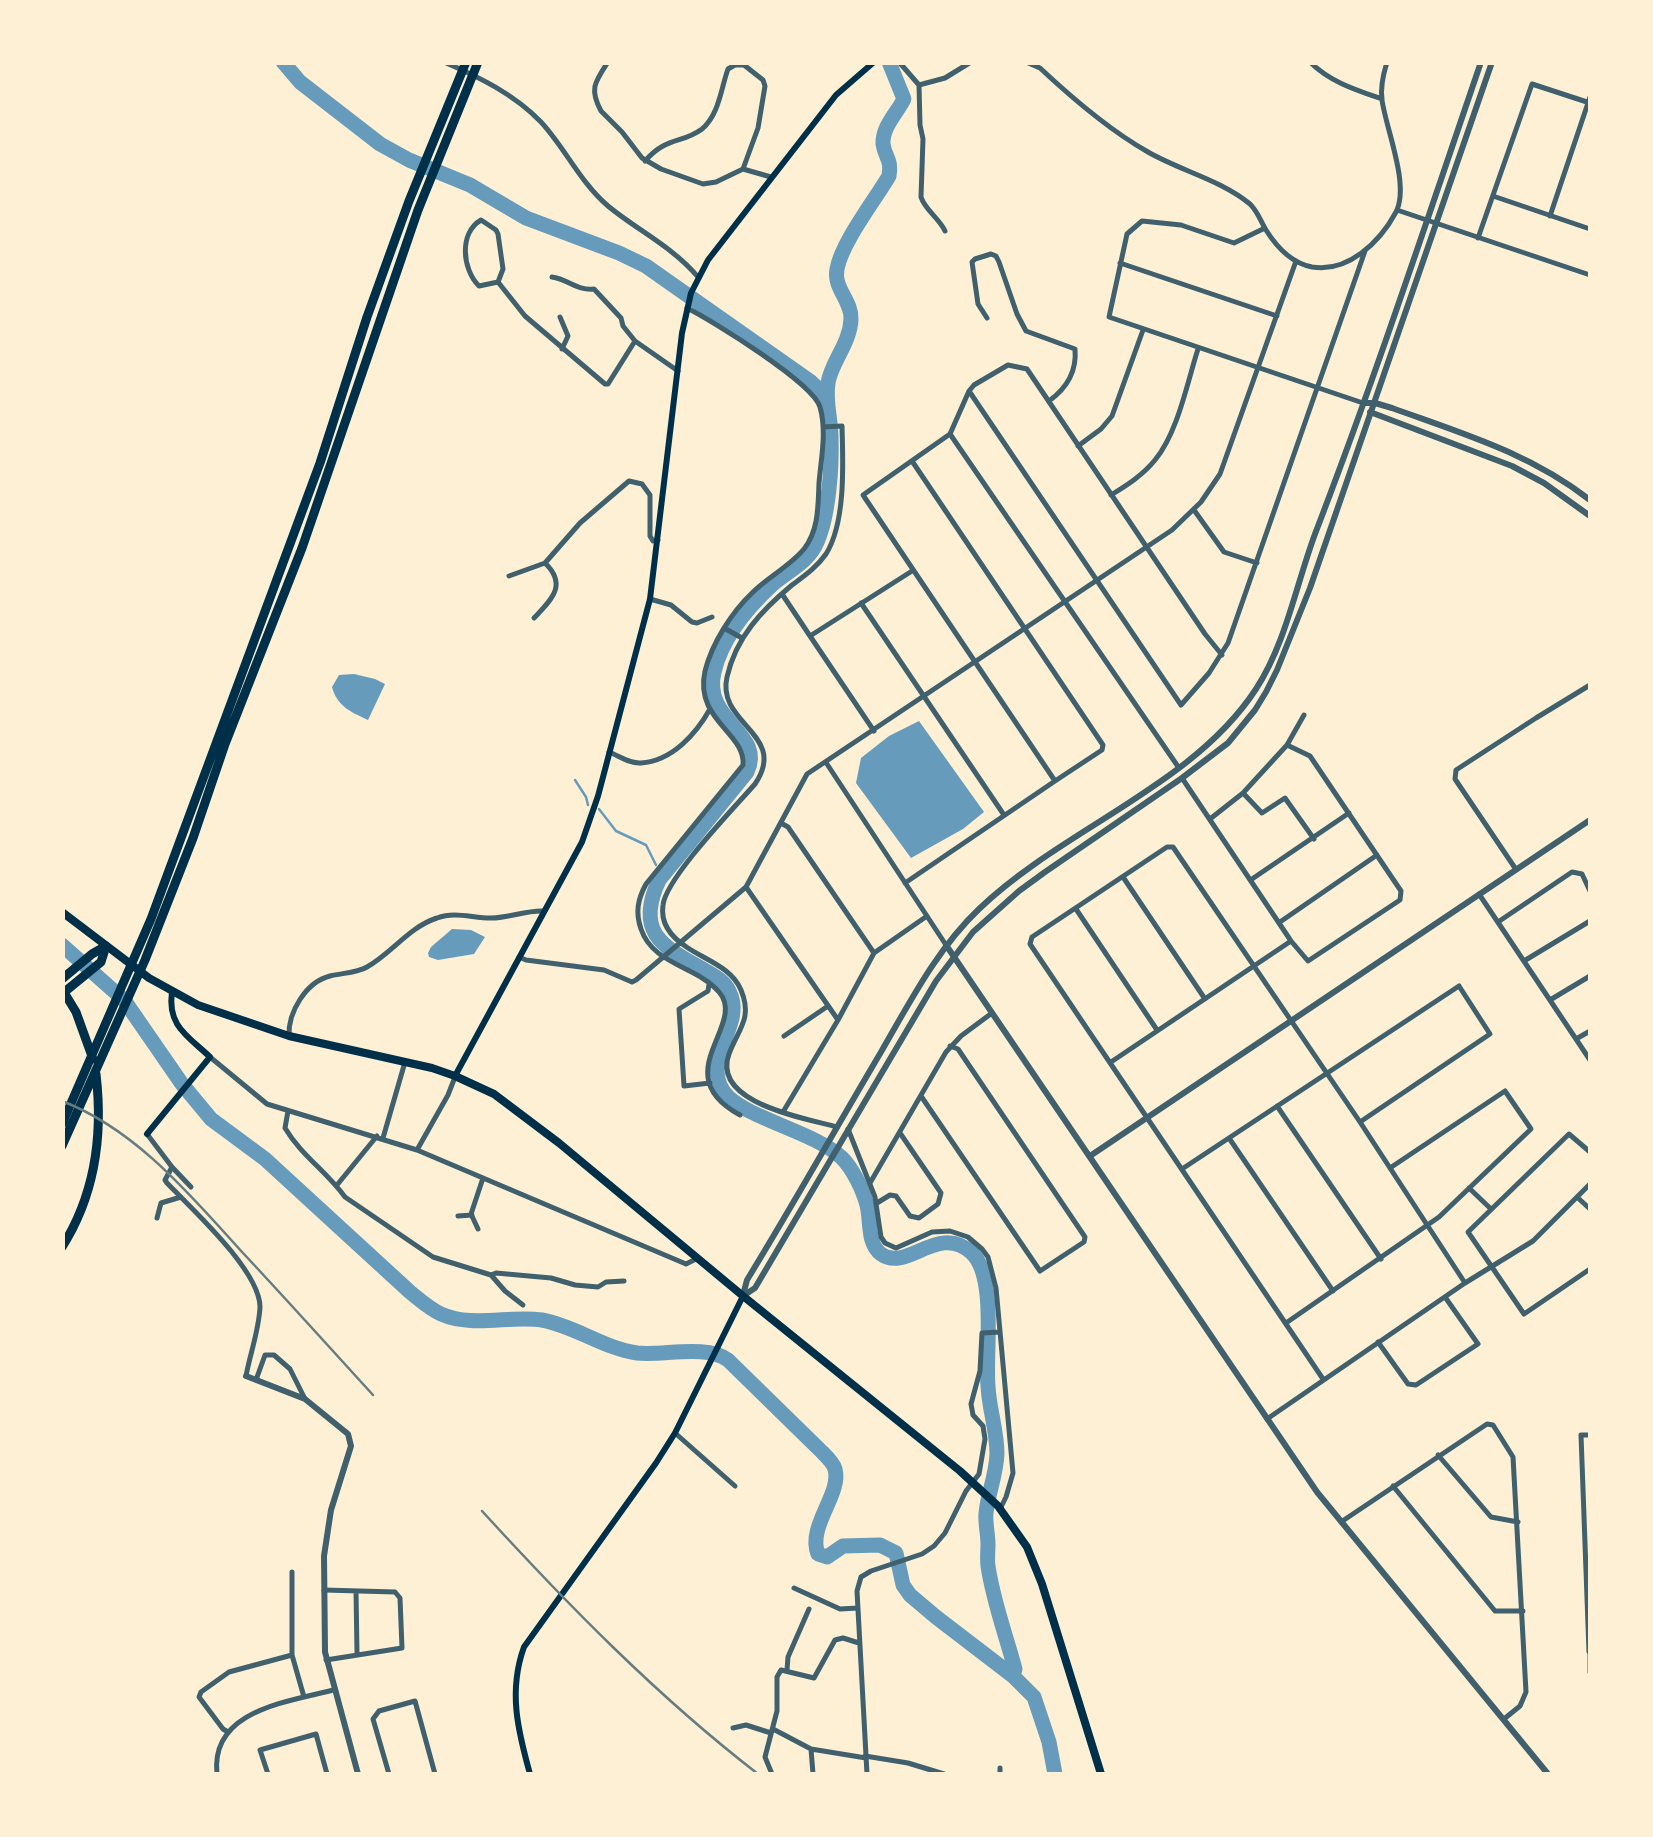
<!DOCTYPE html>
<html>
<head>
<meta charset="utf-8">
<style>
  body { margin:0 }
  #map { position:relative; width:1653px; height:1837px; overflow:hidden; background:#fdf0d5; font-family:Helvetica,sans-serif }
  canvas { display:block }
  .frame { position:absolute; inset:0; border:65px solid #fdf0d5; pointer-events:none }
</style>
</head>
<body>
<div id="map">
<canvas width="1653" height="1837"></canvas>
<div class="frame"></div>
</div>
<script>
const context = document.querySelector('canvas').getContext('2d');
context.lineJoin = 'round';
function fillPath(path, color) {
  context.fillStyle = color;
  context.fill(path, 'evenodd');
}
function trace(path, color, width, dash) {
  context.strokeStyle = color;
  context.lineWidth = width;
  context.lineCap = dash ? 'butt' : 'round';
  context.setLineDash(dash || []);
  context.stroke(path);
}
fillPath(new Path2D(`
  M354,674L375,679L385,684L368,720C351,712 337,706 332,687L339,675Z
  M919,721L984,812L963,829L911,858L856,783L861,758L889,736Z
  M452,929L471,930L485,937L474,954L438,960L429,957L428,953L431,947Z`), '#669bbc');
trace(new Path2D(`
  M575,780L586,797L588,805
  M599,809L616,831L646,845L656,865`), '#669bbc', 2.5);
trace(new Path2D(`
  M283,62L300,82L380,144L409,160L470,185L526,218L619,253L646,266L811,382L823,393L827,402
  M889,62L904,99C897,113 882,127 883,144C885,158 892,159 889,176C875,200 842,242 837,269C833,288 852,301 851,319C850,344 831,362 828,383C825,401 831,419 831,437C832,466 829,515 817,542C809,562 788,571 773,584C748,607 722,638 714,672C702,721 766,733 747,772L659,880C634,934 664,947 706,971C715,976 725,982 729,991C747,1024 700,1058 724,1092C743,1118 814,1131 842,1158C853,1169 863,1190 867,1205C871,1221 867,1244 881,1254C907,1273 938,1222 972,1253C997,1277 985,1354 988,1386C989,1409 997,1430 997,1454C996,1476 988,1493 986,1513C985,1523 988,1534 988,1544C988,1551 987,1559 988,1566C993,1601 1006,1635 1015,1669L1013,1676
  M62,945L124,1000L182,1084L211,1119L265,1159L410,1292C420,1300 430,1309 441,1314C472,1328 510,1315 542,1320C575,1326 603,1348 637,1353C663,1356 706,1344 728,1360L820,1450C825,1455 833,1462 835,1469C842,1494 807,1526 818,1554L827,1557L843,1546L880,1545L896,1553L903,1585L910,1595L936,1617L1013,1676L1034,1697L1049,1742L1055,1774`), '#669bbc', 15);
trace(new Path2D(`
  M444,62C479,77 514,94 541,122C565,148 580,182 608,206C637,230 673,247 698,277
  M608,62C595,82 589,89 601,111L622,132L642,158L661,169L703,184L716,182L743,169L771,177
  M899,62L919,85L945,78L971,62
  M1026,62L1040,68C1072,98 1109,130 1148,152C1181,171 1221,180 1250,204C1258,212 1260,220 1266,230C1276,246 1291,263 1312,267C1348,273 1380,242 1396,212C1410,185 1386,129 1382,100C1380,87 1383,75 1387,62
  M1310,62C1330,82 1356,90 1382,99
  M919,85L920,125L923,139L921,197C925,210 939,218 945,231
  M645,161C667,136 682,144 702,129C719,115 721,88 728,69L735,65H744L763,80L765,86L758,128L743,169
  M1493,196L1590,229
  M1397,210L1590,275
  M1550,216L1590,97
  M1265,228L1234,243L1181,225L1142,221L1127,234L1109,317L1363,403
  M1478,238L1532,84L1590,103
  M1120,263L1277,316
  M552,277C568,279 577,291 594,289L621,318L623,326L635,341
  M498,282L479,286C462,269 459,233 481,220L496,230L498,234L503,269L498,282L525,316L605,384H608L635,341L678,371
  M687,308C713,321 813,383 820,407C827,431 821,459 819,483C818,505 819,530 804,549C790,566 768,577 752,593C732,612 712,643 705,671C694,720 746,733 743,765L646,884C638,899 635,912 641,929C653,965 697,966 719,992C748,1025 665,1074 740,1115
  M560,317L568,336L562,349
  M987,318L978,304L972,262L975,259L991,254L996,256L999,262L1017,314L1026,331L1075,349C1077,372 1067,388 1049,401
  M969,391L1181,705L1209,673L1228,643L1365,251
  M823,427L842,426C843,463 846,522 826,554C817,567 804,576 792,585C762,610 736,637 727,677C716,724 789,734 755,784C735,807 666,878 663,905C660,925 672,938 688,948C706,960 732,968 741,990C753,1019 738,1029 729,1054C711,1103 805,1118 837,1127
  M950,434L1179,768
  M1078,446L1101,429L1112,416L1143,330
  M912,461L1103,745L1102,750L1055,781
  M1111,495C1127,485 1143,475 1155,460C1178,432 1187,383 1198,349
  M1194,510L1224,552L1257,563
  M509,576L545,563
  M782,594L810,636
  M650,599L671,605L692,622L697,623L712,617
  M861,603L1004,815
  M534,618C551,600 568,585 545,563L580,523L629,481L642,484L650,495V536L653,541L658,540
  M724,628L742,638
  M874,731L810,636L912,571
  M609,752C619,756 630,764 641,763C672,761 696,734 710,709
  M827,764L946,945
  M1182,778L1291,941L1308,961L1400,900L1401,891L1310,756L1287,745
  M1243,793L1262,813L1285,798L1314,839
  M1210,819L1243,793L1287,745L1304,715
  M781,823L788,827L874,953
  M1515,868L1455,779L1456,770L1536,718L1590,685
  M1123,877L1205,999
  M1252,879L1349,813
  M905,883L1055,781L863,495L950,434L969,391L974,385L1008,365L1027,369L1205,634L1222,655
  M746,887L838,1020
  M1479,894L1590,1060
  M1076,909L1157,1030
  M1280,922L1377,855
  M1498,922L1572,872L1582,874L1590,891
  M519,957L526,960L604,970L632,982L636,980L746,887L807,774L1172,530L1201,502L1220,474L1296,261
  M1524,961L1590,921
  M709,984L708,991L679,1009L684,1086L710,1083
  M1550,1000L1590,976
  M289,1036C288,1012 306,982 330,976C342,973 357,973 367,967C392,953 409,927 437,918C455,911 472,918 491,918C509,918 526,910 544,911
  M784,1036L828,1006
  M1576,1039L1590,1031
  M210,1057L267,1104L417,1150L686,1264L698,1258
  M1111,1062L1291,941
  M921,1096L1040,1271L1084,1242L1085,1237L958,1049L950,1046
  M1277,1106L1381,1259
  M288,1111L285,1128C301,1155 327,1172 345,1197L433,1257L491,1275L505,1291L523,1305
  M783,1112L838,1020L874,953L927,916
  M848,1129L875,1197L881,1237L885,1243L896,1248L932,1232L950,1231L968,1237L982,1249L988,1257L996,1288L1013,1473L1006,1497L1000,1509
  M147,1134L172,1167L165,1180L167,1183C192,1209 260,1271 260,1307C259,1330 250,1354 246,1376
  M383,1138L405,1062
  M1229,1138L1333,1291
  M417,1150L448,1095L455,1077
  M1590,1152L1569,1134L1468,1232L1524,1314L1590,1269
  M172,1167L191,1187
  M1182,1169L1459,986L1490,1034L1360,1122
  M870,1183L946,1052L961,1036L992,1013
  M337,1185L377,1136
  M1469,1188L1491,1209
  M1578,1198L1590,1209
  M877,1203L890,1195L896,1196L910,1216L919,1218L938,1204L941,1193L900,1133
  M458,1216L472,1215
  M157,1218L161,1203L181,1197
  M478,1229L471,1214L483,1178
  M491,1275L496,1273L551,1278L575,1285L598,1287L606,1282L624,1281
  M1465,1283L1533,1241L1590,1184
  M1286,1323L1439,1217L1531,1129L1505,1091L1390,1168
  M1378,1342L1408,1384L1416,1385L1478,1344L1445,1297
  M256,1380L265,1355H274L290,1369L305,1399
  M1267,1419L1465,1283L1360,1122L1173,847H1167L1032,937L1030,944L1323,1379
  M675,1433L735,1486
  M1438,1455L1491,1517L1518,1522
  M1393,1486L1495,1611H1523
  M1341,1522L1487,1424L1493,1425L1513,1457L1526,1692L1520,1706L1504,1719
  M292,1572V1655L304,1697
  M794,1588L840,1609L858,1608
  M324,1590L395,1592L400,1598L402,1648L326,1660
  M356,1591L357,1653
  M1589,1652L1581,1435H1590
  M1590,1652V1672
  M787,1670L788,1657L809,1609
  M733,1728L746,1725L771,1733
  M773,1729L811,1749L813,1774
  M228,1732L223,1729L199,1697L201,1692L229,1672L292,1655
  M811,1749L866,1758
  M865,1756L908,1763L944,1774
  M217,1774C210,1710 288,1702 333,1690
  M268,1774L260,1750L316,1734L327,1774
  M389,1774L373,1719L379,1711L415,1701L435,1774
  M772,1774L765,1757L777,1711V1677L781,1670L814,1678L835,1640L843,1638L859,1643
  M867,1774L857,1591L861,1577L871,1571L922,1554L934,1546L945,1533L966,1491L979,1474L985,1439L983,1426L973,1415L971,1404L980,1371L982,1333L1000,1332
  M1000,1774V1768`), '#3f606c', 5);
trace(new Path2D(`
  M1363,403H1375L1392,408C1464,434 1529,453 1590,500
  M1370,412L1512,466L1544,483L1590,516
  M946,945L1317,1492L1548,1774
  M1090,1156L1590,820
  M743,1295L747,1280C793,1205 836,1128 881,1052C910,1002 937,949 979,909C1062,829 1193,786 1256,689C1286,643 1296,585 1315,534C1375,378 1427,220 1481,62
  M743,1296L755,1288L936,981L973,932L1019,891L1045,872L1182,778L1228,743L1255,710L1266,692L1277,670L1310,588L1492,62
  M246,1376L305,1399L348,1434L351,1446L331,1510L324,1556L325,1652L358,1774`), '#3f606c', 6);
trace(new Path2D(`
  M455,1076L582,842L598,796L650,599L682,333L691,293L708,260L836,95L874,62
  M147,1134L210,1057C188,1036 167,1026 172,992
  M530,1774C518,1731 508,1691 524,1647L656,1463L675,1433L743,1296`), '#003049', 6);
trace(new Path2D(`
  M62,912L149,978L198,1005L289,1036L432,1068L455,1076L494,1094L559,1143L743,1296L960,1471L998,1506L1027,1547L1042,1584L1101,1774`), '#003049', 8);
trace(new Path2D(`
  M62,979L92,954L106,946
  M62,989L76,1012L93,1059
  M62,994L101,962L106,946
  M62,1124L151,919L320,463L367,317L409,201L466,62
  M62,1146L145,960L193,838L225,744L302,548L418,210L478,62
  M62,1247C95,1195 103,1134 96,1074`), '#003049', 9);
trace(new Path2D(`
  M62,1101C137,1130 191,1196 243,1253C287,1300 330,1348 373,1395
  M482,1511C568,1605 657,1696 758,1774`), '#657d81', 2.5);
</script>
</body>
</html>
